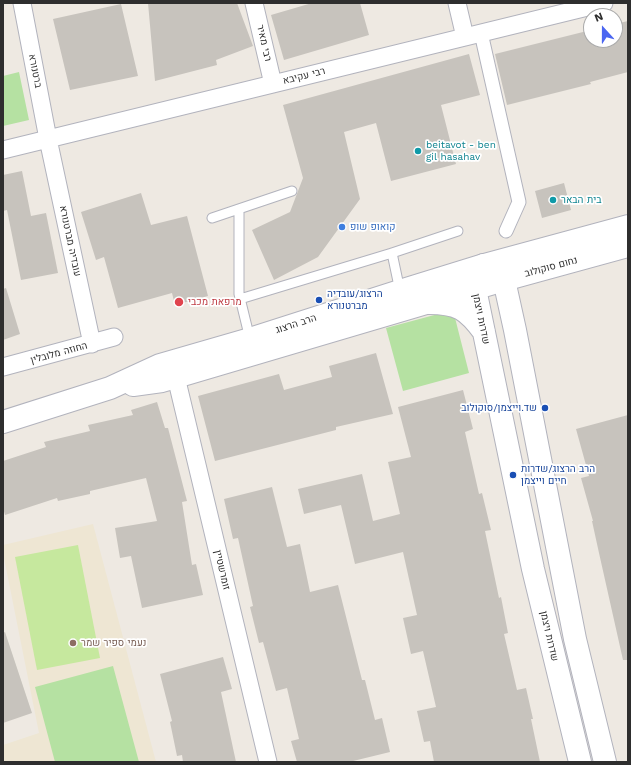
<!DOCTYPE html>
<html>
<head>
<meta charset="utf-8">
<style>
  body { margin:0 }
  #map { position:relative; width:631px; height:765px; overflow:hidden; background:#eee9e2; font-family:"Work Sans",sans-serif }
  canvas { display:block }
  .frame { position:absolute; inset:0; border:4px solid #2e2e2e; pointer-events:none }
  .north { position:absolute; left:583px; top:8px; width:40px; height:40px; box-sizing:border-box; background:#fff; border:1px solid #ababab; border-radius:50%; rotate:339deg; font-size:11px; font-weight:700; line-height:16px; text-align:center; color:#2e2e2e }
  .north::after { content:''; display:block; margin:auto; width:14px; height:18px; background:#4b66f1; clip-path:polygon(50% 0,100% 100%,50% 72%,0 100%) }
</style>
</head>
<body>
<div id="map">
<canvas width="631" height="765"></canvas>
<div class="frame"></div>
<div class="north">N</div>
</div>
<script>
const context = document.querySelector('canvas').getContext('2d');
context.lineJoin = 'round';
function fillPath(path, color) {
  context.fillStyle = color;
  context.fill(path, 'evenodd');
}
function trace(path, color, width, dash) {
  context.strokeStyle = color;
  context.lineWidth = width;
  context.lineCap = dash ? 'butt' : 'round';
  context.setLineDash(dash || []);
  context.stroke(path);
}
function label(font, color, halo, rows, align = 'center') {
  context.font = font + ' "Work Sans",Heebo,sans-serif';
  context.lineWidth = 3.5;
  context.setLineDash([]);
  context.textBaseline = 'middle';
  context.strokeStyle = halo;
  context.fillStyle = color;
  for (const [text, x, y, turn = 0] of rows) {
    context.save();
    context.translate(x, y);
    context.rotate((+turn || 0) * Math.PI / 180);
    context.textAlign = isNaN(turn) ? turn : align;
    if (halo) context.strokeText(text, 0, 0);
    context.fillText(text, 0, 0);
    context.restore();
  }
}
fillPath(new Path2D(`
  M93,524L156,762H3V745L39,733L3,553V545Z`), '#eee6d3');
fillPath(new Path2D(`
  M19,72L29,120L3,126V76Z
  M453,310L469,373L403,391L386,328Z
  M113,666L139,762H55L35,687Z`), '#b5e1a2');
fillPath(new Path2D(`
  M78,545L100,658L37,670L15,557Z`), '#c6e89e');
fillPath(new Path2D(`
  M148,3H237L253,46L216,60L217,65L155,81Z
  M312,3H360L369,35L284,60L271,15Z
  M121,4L138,76L70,90L53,19Z
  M628,21V72L590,82L591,84L507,105L495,54L591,30V40H615V24Z
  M469,54L480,95L441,105L456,164L391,181L376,123L344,132L360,199L318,257L274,280L252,230L290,212L303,178L283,105Z
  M22,171L31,216L46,213L58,273L21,280L7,210L3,211V175Z
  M564,183L571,210L542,218L535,191Z
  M141,193L151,225L187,216L208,296L175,305L172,293L118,308L104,257L96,260L81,212Z
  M6,288L20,334L3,340V289Z
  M376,353L393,414L336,427V430L215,461L198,396L279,374L284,390L332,377L329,366Z
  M463,390L473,429L465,432L479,494L482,493L491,530L485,531L499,598L501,597L508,633L504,634L517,690L526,688L533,719H531L540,762H434L430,741L424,742L417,711L436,707L423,651L411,654L403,618L417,615L403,552L355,564L341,505L304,514L298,489L362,474L373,521L400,514L388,462L411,457L398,407Z
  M157,402L165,428H168L187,501L182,502L192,565L196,564L203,595L142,608L131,556L120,558L115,528L157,521L146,478L90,491V494L58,501L57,498L5,515L3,508V461L46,447L44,442L90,431L88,425L133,415L131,410Z
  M628,415V660H623L599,553L592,521H593L581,478L589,476L576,429Z
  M272,487L287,547L300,544L310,592L338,585L362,680H365L375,720L382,718L390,752L349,762H297L291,741L299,739L287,688L276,691L263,642L259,643L250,607L253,606L238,538L233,539L224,499Z
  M5,632L32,713L3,723V633Z
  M223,657L232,689L221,692L236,762H183L182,755L177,756L170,722L172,721L160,674Z`), '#c7c3bd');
const service = new Path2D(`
  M239,209V294L250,339
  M212,218L292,191
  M392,253L400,291
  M240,299L392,253L458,231`);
const pedestrian = new Path2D(`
  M481,33L519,202L506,231`);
const minor = new Path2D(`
  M22,3L48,139L92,344
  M254,3L273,84
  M457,3L465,37
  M3,150L604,3
  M3,367L114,337
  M176,377L268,762`);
const tertiary = new Path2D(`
  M133,385L162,381L176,377L504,280
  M3,422L110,388L160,365L250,339L400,291L484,265`);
const secondary = new Path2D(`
  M484,265L504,280L515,330L575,639L605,762
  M484,265L475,289L533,569L580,762
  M484,265L628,226
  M504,280L628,246
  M429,303C458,303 467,309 484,332`);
trace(service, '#b2b3bd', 11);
trace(pedestrian, '#b2b3bd', 15);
trace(minor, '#b2b3bd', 19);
trace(tertiary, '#b2b3bd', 24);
trace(secondary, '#b2b3bd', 24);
trace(service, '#fff', 9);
trace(pedestrian, '#fff', 13);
trace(minor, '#fff', 17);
trace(tertiary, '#fff', 22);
trace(secondary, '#fff', 22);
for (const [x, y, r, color] of [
  [418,151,4,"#0f9aa8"],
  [553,200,4,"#0f9aa8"],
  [342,227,4,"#3f7fe0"],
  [319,300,4,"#1a4fb4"],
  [179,302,5,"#e0444e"],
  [545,408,4,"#1a4fb4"],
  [513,475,4,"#1a4fb4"],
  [73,643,4,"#8d6e63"]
]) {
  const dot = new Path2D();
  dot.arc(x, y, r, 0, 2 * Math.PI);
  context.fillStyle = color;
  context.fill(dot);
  trace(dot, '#fff', 1.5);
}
label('10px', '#2e2e2e', '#fff', [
  ["רבי מאיר",264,43,77],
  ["ברטנורא",35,71,79],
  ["רבי עקיבא",304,76,-14],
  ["עובדיה מברטנורא",70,241,78],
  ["נחום סוקולוב",551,267,-15],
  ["שדרות ויצמן",481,319,78],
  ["הרב הרצוג",296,324,-18],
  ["החוזה מלובלין",59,353,-15],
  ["זומרשטיין",222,570,77],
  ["שדרות ויצמן",549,636,77]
]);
label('10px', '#0d838f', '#fff', [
  ["beitavot - ben",426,145],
  ["gil hasahav",426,157],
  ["בית הבאר",561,200]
], 'left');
label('10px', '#366cbe', '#fff', [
  ["קואופ שופ",350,227]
], 'left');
label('10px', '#164399', '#fff', [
  ["הרצוג/עובדיה",327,294],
  ["מברטנורא",327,306],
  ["שד.וייצמן/סוקולוב",537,408,"right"],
  ["הרב הרצוג/שדרות",521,469],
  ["חיים וייצמן",521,481]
], 'left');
label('10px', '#be3a42', '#fff', [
  ["מרפאת מכבי",188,302]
], 'left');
label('10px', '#785e54', '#fff', [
  ["נעמי ספיר שמר",81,643]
], 'left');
</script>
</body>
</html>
